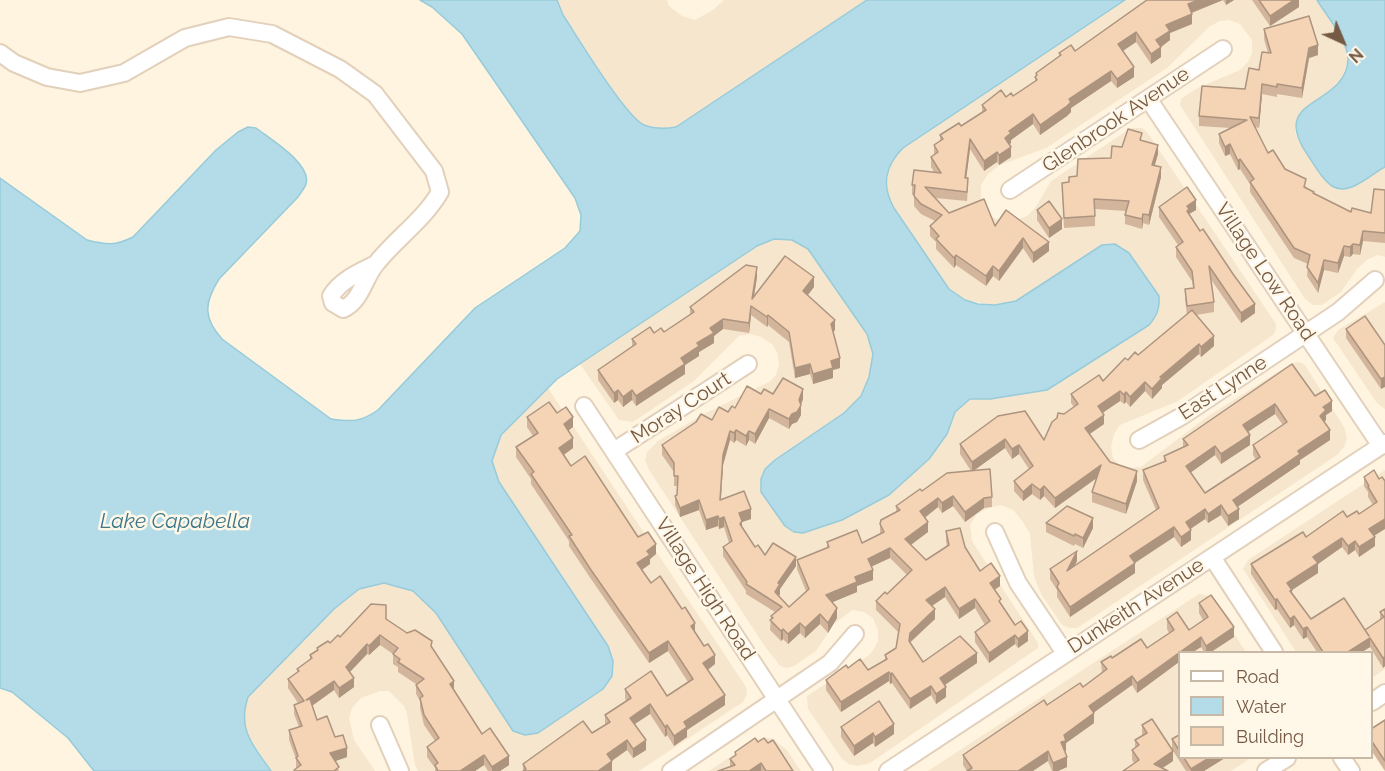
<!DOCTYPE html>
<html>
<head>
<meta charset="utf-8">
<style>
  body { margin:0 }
  #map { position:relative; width:1385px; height:771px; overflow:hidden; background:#fef4df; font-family:Raleway,sans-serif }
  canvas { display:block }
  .legend { position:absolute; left:1178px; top:651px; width:195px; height:108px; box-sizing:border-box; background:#fff7e7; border:2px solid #c8b8a6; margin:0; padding:8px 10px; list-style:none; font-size:18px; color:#755a45 }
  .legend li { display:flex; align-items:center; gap:12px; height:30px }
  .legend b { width:30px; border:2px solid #c8b8a6 }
  .north { position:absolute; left:1313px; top:12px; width:60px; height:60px; -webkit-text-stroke:4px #fff7e7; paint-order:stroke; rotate:136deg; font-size:16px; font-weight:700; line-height:24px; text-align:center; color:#755a45 }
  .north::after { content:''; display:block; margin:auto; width:21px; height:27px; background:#755a45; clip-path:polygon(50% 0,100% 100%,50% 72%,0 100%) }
</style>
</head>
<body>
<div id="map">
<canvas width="1385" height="771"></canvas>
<ul class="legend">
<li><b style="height:8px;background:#fff"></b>Road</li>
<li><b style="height:16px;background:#b3dce8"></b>Water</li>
<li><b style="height:16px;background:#f5d3b5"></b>Building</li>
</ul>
<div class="north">N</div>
</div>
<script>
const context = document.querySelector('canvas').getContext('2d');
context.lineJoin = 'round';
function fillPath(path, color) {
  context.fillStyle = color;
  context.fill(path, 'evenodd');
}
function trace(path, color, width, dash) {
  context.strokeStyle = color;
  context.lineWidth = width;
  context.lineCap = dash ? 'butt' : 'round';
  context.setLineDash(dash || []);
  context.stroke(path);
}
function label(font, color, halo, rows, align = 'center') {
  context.font = font + ' Raleway,sans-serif';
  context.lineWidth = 5;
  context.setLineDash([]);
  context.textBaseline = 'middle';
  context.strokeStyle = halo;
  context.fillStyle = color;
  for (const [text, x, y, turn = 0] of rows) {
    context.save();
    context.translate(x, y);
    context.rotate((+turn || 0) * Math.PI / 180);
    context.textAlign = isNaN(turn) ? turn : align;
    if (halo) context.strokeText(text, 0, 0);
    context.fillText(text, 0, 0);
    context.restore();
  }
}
fillPath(new Path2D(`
  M557,0H667L669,6L682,16L695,20L713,10L724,0H867L676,127L660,129L642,124L627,111L563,15Z
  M1125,0H1317L1345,45L1348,59L1341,80L1332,89L1311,104L1295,131L1298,140L1324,178L1332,187L1357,185L1385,167V257L1378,255L1368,259L1357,269L1341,292L1322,305H1313L1305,299L1180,105L1181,99L1185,96L1198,88L1240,70L1248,62L1252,53V40L1240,24L1229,20L1220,21L1210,26L1167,68L1046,148L1000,165L988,174L981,185V200L989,215L998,220H1016L1027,216L1036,207L1051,181L1131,128H1142L1147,132L1276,324V330L1273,335L1178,401L1120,425L1114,434L1111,447L1113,458L1120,465L1131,468L1141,467L1207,417L1292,363L1299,362L1305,365L1344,427L1347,438L1344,447L1337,455L1077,628H1069L1062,625L1041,594L1034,576L1030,534L1023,522L1013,510L1001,505L989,508L977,514L970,525L972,541L1038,643V648L870,763L858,766L849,764L842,759L808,709L807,696L868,656L874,649L878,641V630L873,618L864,612L852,610L834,624L816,651L794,666L787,668L780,666L764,645L649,470L645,460L647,452L658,441L706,413L769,382L776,375L779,364L777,352L772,344L761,337L750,334L739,336L694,381L633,422L619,420L580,364L757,246L774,239L792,240L808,249L820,265L867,334L873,354L869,377L861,396L844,413L775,460L947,434L955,412L970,399H990L1159,296L1129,253L1122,247L1102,245L1016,301L995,305L965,300L954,294L944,283L888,197L886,177L891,159L903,148Z
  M1385,302V409L1377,403L1333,338L1338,330Z
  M548,388L746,687L747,694L743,702L639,771H418L415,765L407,714L404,706L389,691H380L361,698L352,708L349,718L354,740L375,771H271L244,728V710L248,697L334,609L359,589L383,583L413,591L436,613L513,731L499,482L492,461L501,435Z
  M1385,470V669L1372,678V652H1296L1243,569L1248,560Z
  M1199,594L1209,596L1246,652H1180V758H1251L1231,771H928Z
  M762,738H771L786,749L801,771H709L754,741Z`), '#f6e6cd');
const water = new Path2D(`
  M420,0H557L563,15C577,36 625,116 644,125C655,129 665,129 676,127L867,0H1125L903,148C885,166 881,185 894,208L949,289L965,300L978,304L995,305L1016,301L1102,245L1115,244L1129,253L1159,296C1160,308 1157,316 1149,325L1047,390L990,399H970L955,412L947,434L929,459L889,495L842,520L803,533L794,532L785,526L761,492V479L765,469L775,460L844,413L861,396L869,377L873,354L867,334L808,249L792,240L774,239L757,246L557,379L501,435L492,461L499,482L608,646L613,661L612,676L603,689L538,733L525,735L513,731L436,613L413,591L384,583L359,589L334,609L248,697C237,730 253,745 271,771H94L68,738L12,692L0,688V178L87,240C107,245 115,246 133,237L216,150L238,132L248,127L256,128C270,139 312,164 306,184C305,188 300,193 298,197L219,279C204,303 203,318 222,339L331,419C352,422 361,422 378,410L475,308L565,248L580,231L581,215L575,198L462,34L432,7Z
  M1317,0H1385V167C1371,174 1349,197 1332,186C1322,180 1314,164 1307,154C1268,96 1345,108 1348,60C1349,42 1326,15 1317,0Z`);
fillPath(water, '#b3dce8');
trace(water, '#98cbda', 1.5);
const street = new Path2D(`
  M0,53L14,63L47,77L80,83L124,73L185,38L229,27L272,34L340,69L375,94L434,171L440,192C423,221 395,239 375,265C364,279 361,301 343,309L333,303L331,296C341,280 358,273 374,265
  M1149,100L1381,446
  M1010,190L1223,49
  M584,406L824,771
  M1139,440L1182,416L1338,312L1375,280
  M614,451L748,364
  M995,532L1018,583L1065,653
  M1212,557L1274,652
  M1372,702L1385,693
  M380,725L400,771
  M1342,758L1351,771
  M671,771L830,663L855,634
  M888,771L1385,443
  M1266,771L1287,758`);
trace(street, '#e2d0bb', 20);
trace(street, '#fff', 16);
fillPath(new Path2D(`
  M1147,0H1234L1226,5L1223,0L1192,13V24L1170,33V40L1161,47V57L1151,64L1136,42L1123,51L1134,77L1117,88L1111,81L1071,108V112L1067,116L1040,135L1033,124L1011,140V143L1010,144L1011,157L999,165L997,162L984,171L970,149L966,178L968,188L967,201L935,198L949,213L995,226L1006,210L1049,251L1033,263L1023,248L999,281L993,276L986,286L956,265L954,268L936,249V242L930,236V226L935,221L921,214L914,206V195H912V185L934,172L931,167V157L934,155V145L940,141V135L961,126L982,113V105L1006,97L1013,96L1035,81L1036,73L1059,56V53L1075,51Z
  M1252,0H1299V7L1270,26Z
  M1264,29L1318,55L1309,58L1302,98L1277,94V97L1262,94L1259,128L1255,127L1268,153L1314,194L1351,212L1371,213L1385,190V243L1363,241L1360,255L1353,254L1350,257L1344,256L1338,273L1324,270L1318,293L1307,276L1308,264L1294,258L1250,192V184L1240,169L1238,170L1230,154L1225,156L1219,143V134L1230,128L1199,126V116L1245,89L1259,70L1268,53L1264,39Z
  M1142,141L1158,154L1155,165L1161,177L1149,225L1143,223L1142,229L1125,224V215L1126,211L1095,209V226L1064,228L1062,183L1069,182L1077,176L1111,158L1122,147Z
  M1159,207L1196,210L1189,214L1255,313L1241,323L1210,278L1214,302V312L1196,315L1214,346L1201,357L1199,354L1162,385V388L1152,399L1145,391L1130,407L1126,402L1124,404L1120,401L1102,413L1104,424L1090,434L1110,462L1137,481L1126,514L1092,502V492L1096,478L1055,508L1044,496L1040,500L1032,494L1023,501L1014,491V481L1029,469L1019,454L1012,459L1005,448L974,470L992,497V507L984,508L965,522L953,506L942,513L938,507L925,518L928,532L911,545L926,560L947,547L946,541V531L965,547L980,571L1000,586L994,590L1001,604L1015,625L1028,641L1018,648L1015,644L989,663L975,642V632L985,625L975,608L959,619L945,597L931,606L935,619L910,643L923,662L977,663L945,685L946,697L936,704L931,695L910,709L892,683L890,684L889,681L841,712L826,690V680L848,668L868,670L885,660V655L896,648L898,632L876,610V601L887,594L907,575L890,558L871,567L873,580L857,586V592L832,602L837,618L828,633L820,624L805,638L800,633L788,644L783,639L781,641L770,630L771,616L775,612L746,594V591L723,556V547L729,543L724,527L719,529L718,526L706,530L699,510L680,517L675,505V496L677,495L678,486H674V472L662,455V445L728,412L761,394H773L803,399L801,405V415L797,422L792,424L789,429L769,418L755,444L749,440L746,446L736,440L734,443L730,440L723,465L721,500L751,519L742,522V528L755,547L765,555L796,566L780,589V594L779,596L789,607L806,591L797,569V560L827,548V542L862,543L880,534V524L896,512V506L922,491L971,471L960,454V444L998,416L1044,440L1064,414L1074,407L1071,403V394L1103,381L1128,360L1138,355L1187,315L1185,299V289L1193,288L1192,281L1176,257V247L1178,245L1159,217Z
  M1037,210L1062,229L1049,238L1037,220Z
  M757,277L754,296L814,287L808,295L835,330L833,332L840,368L833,370V378L813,384L810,374L795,378L789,342L768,325L767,327L751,315L749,333L723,329L714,336V343L699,352V356L685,365V374L636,406L632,400L623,407L618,400L614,403L598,380V370L632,346V339L664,332L690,314V307Z
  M1346,329L1385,345L1381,389L1346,338Z
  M1292,364L1315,396L1332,411L1326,415V420L1324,422L1330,440L1300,460V464L1237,507L1239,519L1228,526L1221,515L1208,523L1205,519L1190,529L1191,540L1181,547L1174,537L1135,563V573L1070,617L1057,597V590L1050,579V569L1077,561L1074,566L1156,510L1143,480V470L1164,462V456L1183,447V439ZM1275,414L1283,425L1253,445V455L1256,460L1205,493L1191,472L1215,455L1221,464L1250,445L1248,432Z
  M557,413L573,427L568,430L573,448L564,455L571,466L638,537L656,554L650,559V564L642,570L651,583L695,632L715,664L708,670L725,705L687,730V737L674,746L667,735L665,737L650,714L635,724L646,750L633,758L627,750L612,761V771H523V764L592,733L605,725V715L626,701L625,698V689L667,696L688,682L668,651L649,663L591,579L569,546V541L531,484V479L516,457V447L533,436L527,427V417Z
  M1364,477L1379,479L1374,536L1375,546L1359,557L1355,550L1348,555L1342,547L1318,564V573L1292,590V592L1311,619L1365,630L1380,620V612L1385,609V666L1383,668L1370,647L1362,652H1317L1307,637L1303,639L1294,625L1290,628L1277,609L1275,610L1251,574V564L1347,517L1359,514L1373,505L1368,497V492L1364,486Z
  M1046,523L1093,528L1083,548L1075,544L1074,546L1046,532Z
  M1199,603L1234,637L1211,652H1204L1201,647L1193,652H1179V662L1137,693L1132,685L1093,713L1094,723L1066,743V751H1064L1067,767L1058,771H1052L1048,761L967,771L963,765V755L1047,705L1083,687L1102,673L1101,662L1147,648L1169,633L1167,629V619L1189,630L1203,620L1199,613Z
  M386,619L407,633L432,648L454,691L482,734L509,765L500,771H488L484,765L475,771H435V768L427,757V747L435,741L424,725L420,708V701L416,694V684L398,672V667L393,664V654L380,645L369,655L367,654L350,672L354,687L339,698L334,690L312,706L317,720L335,737L347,757L335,761L339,771H294V770L296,768V759L289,740V730L299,727L294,714V705L298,703L288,688V679L297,673V669L310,660V655L317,650V648L330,643L340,637Z
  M1385,720V771L1371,750V729Z
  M1142,725L1172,749V739L1179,735V758H1225L1204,771H1186L1173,751V761L1162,768L1134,763L1132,760V750L1135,748V740L1142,736Z
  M841,727L894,734L875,747L873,743L854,756L841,737Z
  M758,742L768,743L793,771H718L730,767V759L735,756V752Z`), '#d3b59c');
fillPath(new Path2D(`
  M1199,0H1223L1188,14V4Z
  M1226,0H1234L1226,5Z
  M1294,0H1299V7L1270,26V16Z
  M1192,14V24L1170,33V40L1161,47V57L1151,64V54L1156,40L1166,25Z
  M1136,32V42L1118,54V44Z
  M1318,45V55L1309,58L1302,98V88L1309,48Z
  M1134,67V77L1117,88V79Z
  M1111,71V81L1071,108V112L1067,116L1040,135V125L1069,99Z
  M1262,84V94L1259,128V118Z
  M1033,114V124L1011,140V143L1005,147V138L1009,131Z
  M970,139V149L965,188V178Z
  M1230,144V154L1225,156V147Z
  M1158,145V154L1152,174V165Z
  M1011,147V157L999,165V155Z
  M997,152V162L984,171V161Z
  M1240,159V169L1238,170V161Z
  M1161,167V177L1149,225V215Z
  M1196,200V210L1189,214L1187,221V206Z
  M1143,214V223L1142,229V219Z
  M1062,219V229L1049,238V228Z
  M1363,231V241L1360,255V245Z
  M1023,238V248L999,281V271Z
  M1049,242V251L1033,263V253Z
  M1353,244V254L1350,257V247Z
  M1344,246V256L1338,273V263Z
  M956,255V265L954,268V258Z
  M1324,260V270L1318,293V283Z
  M993,266V276L986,286V276Z
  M757,267V277L752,309V299Z
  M814,277V287L803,301V291Z
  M1255,304V313L1241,323V313Z
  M751,306V315L749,333V323Z
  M768,315V325L767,327V317Z
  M723,319V329L714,336V343L699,352V356L685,365V374L636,406V396L697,343L710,328Z
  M835,320V330L831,334V324Z
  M1214,336V346L1201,357V347Z
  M1199,344V354L1162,385V388L1152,399V389L1160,377Z
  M840,358V368L833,370V378L813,384V374L831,361Z
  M810,364V374L795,378V368Z
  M1385,377V387L1381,389V379Z
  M1145,382V391L1130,407V397Z
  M803,389V399L800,407L801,405V415L797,422L792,424L789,429V419L799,400Z
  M618,390V400L614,403V393Z
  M632,390V400L623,407V397Z
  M1120,391V401L1098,416V406Z
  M1126,392V402L1124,404V395Z
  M1332,401V411L1326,415V420L1320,426V416L1323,407Z
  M1275,404V414L1243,435V425Z
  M769,409V418L755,444V434Z
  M1104,415V424L1085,437V428Z
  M573,417V427L564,434V424Z
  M736,430V440L734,443V433Z
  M1330,430V440L1300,460V464L1233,510V500L1298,451Z
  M730,431V440L723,465L720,510L723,455Z
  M749,431V440L746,446V436Z
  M1250,435V445L1221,464V454Z
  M573,438V448L559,458V448Z
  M1005,439V448L972,472V462Z
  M1019,445V454L1012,459V449Z
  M1215,446V455L1186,476V466Z
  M1101,465V475L1055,508V498Z
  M1137,471V481L1126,514V504Z
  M1032,484V494L1023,501V492Z
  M1044,486V496L1040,500V490Z
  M953,496V506L942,513V503Z
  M938,498V507L920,521V511Z
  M984,498V508L965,522V512Z
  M699,500V510L680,517V508Z
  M1221,505V515L1208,523V514Z
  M751,509V519L742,522V531L740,533L739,513Z
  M1205,509V519L1186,532V522Z
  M1239,509V519L1228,526V516Z
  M718,516V526L706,530V520Z
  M724,517V527L719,529V519Z
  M1093,518V528L1083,548V538Z
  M1385,519V529L1369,539V529Z
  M928,522V532L905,549V539Z
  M1174,527V537L1130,566V556Z
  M1191,530V540L1181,547V537Z
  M1375,537V546L1359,557V547Z
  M1342,538V547L1318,564V573L1292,590V599L1287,583L1313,557Z
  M1355,541V550L1348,555V546Z
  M656,544V554L650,559V564L637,573V563L647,551Z
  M890,548V558L868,568V559Z
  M1077,551V561L1067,581V571Z
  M796,557V566L780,589V594L775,601V592L778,583Z
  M1135,563V573L1070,617V607Z
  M873,570V580L857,586V592L826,605V595L855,577Z
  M1000,576V586L990,593V583Z
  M945,587V597L926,610V600Z
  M975,599V608L959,619V609Z
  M1277,599V609L1275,610V600Z
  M837,608V618L828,633V623Z
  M935,609V619L910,642L909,641L910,633Z
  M820,614V624L805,638V628Z
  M1294,616V625L1290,628V619Z
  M695,623V632L691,626Z
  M800,623V633L788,644V634Z
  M1234,627V637L1211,652H1206V646Z
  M1307,627V637L1303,639V629Z
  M783,629V639L781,641V631Z
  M1028,631V641L1018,648V639Z
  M380,635V645L369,655V646Z
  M1015,635V644L989,663V653Z
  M1201,637V647L1193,652H1179V662L1137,693V683Z
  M1370,638V647L1362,652H1348Z
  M668,641V651L649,663V653Z
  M367,644V654L346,676V667Z
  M977,653V663L940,688V678Z
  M715,655V664L703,673V663Z
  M1385,657V666L1383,668V658Z
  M889,672V681L841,712V702Z
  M892,673V683L890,684V674Z
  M1132,676V685L1089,716V706Z
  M354,678V687L339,698V688Z
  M334,681V690L306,710V700Z
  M454,681V691L450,684Z
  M931,686V695L910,709V699Z
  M946,687V697L936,704V694Z
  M725,695V705L687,730V737L674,746V736L684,722Z
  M650,704V714L630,727V718Z
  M1094,713V723L1066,743V751L1061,752V742L1064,735Z
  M894,724V734L875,747V737Z
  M667,725V735L665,737V727Z
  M873,733V743L854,756V746Z
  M627,740V750L607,764V754Z
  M646,740V750L633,758V749Z
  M347,748V757L330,763V753Z
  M1048,751V761L1033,771H1018Z
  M1173,751V761L1158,771L1154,764Z
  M484,755V765L475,771H460Z
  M509,756V765L500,771H492V767Z
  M1067,757V767L1058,771H1053V763Z
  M1209,758H1225L1204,771H1191V769Z
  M612,761V771H598Z
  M761,763V771H749Z`), '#ac947f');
const building = new Path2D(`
  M1147,0H1199L1188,4L1192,14L1166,25L1170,31L1156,40L1161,47L1151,54L1136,32L1118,44L1134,67L1117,79L1111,71L1069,99L1071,102L1067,106L1040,125L1033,114L1009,131L1011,133L1005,138L1011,147L999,155L997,152L984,161L970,139L965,178H968L967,192L925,187L949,213L984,199L995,226L1006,210L1049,242L1033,253L1023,238L999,271L993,266L986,276L956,255L954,258L936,239L939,236L930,226L942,215L921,204L914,196L915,185H912L914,170L941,173L931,157L938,152L934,145L943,139L940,135L959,123L961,126L986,110L982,105L1001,90L1006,97L1011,93L1013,96L1037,80L1035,77L1037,75L1036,73L1061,55L1059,53L1071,45L1075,51Z
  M1259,0H1294L1270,16Z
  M1309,16L1318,45L1309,48L1302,88L1277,84V87L1262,84L1259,118L1250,117L1268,153L1273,150L1285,169L1306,179L1304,187L1314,192L1313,193L1351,212L1352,208L1371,213L1374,189L1385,190V233L1363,231L1360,245L1353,244L1350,247L1344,246L1338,263L1324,260L1318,283L1307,267L1310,255L1294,248L1250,182L1254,179L1240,159L1238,161L1230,144L1225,147L1219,134L1247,120L1199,116L1202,86L1245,89L1249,68L1259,70L1262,52L1271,53L1264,29Z
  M1128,129L1142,133L1140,140L1158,145L1152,165L1161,167L1149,215L1143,214L1142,219L1125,215L1129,201L1094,199L1095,216L1064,218L1062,183L1069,182V177L1077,176L1078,159L1111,158L1112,146L1122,147Z
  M1187,187L1196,200L1187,206L1189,209L1187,211L1200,231L1203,229L1233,274L1255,304L1241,313L1209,266L1214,302L1187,306L1185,289L1194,288L1192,271L1176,247L1183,242L1159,207Z
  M1049,201L1062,219L1049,228L1037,210Z
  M785,256L814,277L803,291L835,320L831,324L840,358L831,361L833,368L813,374L810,364L795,368L789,332L768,315L767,317L751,306L749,323L723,319L710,328L714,333L697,343L699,346L681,358L685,364L636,396L632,390L623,397L618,390L614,393L598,370L636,344L632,339L650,327L654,333L661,328L664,332L694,312L690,307L746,265L757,267L752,299Z
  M1192,310L1214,336L1201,347L1199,344L1160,377L1162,378L1152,389L1145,382L1130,397L1126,392L1124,395L1120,391L1098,406L1104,415L1085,428L1110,462L1137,471L1126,504L1092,492L1101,465L1055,498L1044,486L1040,490L1032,484L1023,492L1014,481L1033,466L1019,445L1012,449L1005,439L972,462L960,444L998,416L1025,411L1044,440L1052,422L1057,418L1058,413L1064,414L1078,404L1071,394L1099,375L1103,381L1125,358L1128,360L1135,352L1138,355Z
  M1365,316L1385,345V377L1381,379L1346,329Z
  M1292,364L1315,396L1325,390L1332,401L1323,407L1326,410L1320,416L1330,430L1298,451L1300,454L1233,500L1239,509L1228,516L1221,505L1208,514L1205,509L1186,522L1191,530L1181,537L1174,527L1130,556L1135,563L1070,607L1057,587L1059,583L1050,569L1077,551L1067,571L1159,508L1143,470L1166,461L1164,456L1188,445L1183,439ZM1275,404L1287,422L1253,445L1260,457L1205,493L1186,466L1215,446L1221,454L1250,435L1243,425Z
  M783,378L803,389L799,400L801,405L797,412L792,414L789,419L769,409L755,434L749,431L746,436L736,430L734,433L730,431L723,455L720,500L744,491L751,509L739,513L742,521L740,524L755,547L758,545L765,555L773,543L796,557L778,583L780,584L775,592L789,607L809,589L797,560L829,547L827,542L857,530L862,543L884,532L880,524L881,520L900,510L896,506L920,489L922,491L947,473L990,469L992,497L984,498L965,512L953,496L942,503L938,498L920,511L928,522L905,539L926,560L949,545L946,531L960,528L965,547L980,571L991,563L1000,576L990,583L1001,599L999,601L1015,625L1021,621L1028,631L1018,639L1015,635L989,653L975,632L990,621L975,599L959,609L945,587L926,600L935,609L910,633L909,641L923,662L960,636L977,653L940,678L946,687L936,694L931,686L910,699L892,673L890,674L889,672L841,702L826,680L846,665L848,668L860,659L868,670L887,659L885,655L896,648L900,624L876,601L885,592L887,594L912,570L890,548L868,559L873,570L855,577L857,582L826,595L837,608L828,623L820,614L805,628L800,623L788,634L783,629L781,631L770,620L773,618L771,616L782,607L746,584L747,582L723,547L732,541L724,517L719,519L718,516L706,520L699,500L680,508L675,496L677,495L678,476H674V463L662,445L696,422L701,414L712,420L719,407L728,412L732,406L735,408L747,386L761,394L764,389L773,394Z
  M549,402L557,413L566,407L573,417L564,424L573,438L559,448L571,466L585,456L638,537L648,532L656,544L647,551L650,555L637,563L651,583L660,576L682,609L685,607L695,623L691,626L704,646L708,644L715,655L703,663L725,695L684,722L687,727L674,736L667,725L665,727L650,704L630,718L646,740L633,749L627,740L607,754L612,761L598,771H523L526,769L523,764L583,721L592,733L610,722L605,715L631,698L625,689L651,671L667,696L693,679L668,641L649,653L591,570L569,536L572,535L531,474L534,472L516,447L538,433L527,417Z
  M1374,470L1379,479L1382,477L1385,481V519L1369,529L1375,537L1359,547L1355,541L1348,546L1342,538L1313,557L1318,563L1287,583L1292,590L1290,591L1311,619L1344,598L1369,636L1365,630L1384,617L1380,612L1385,609V657L1383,658L1370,638L1348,652H1323L1307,627L1303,629L1294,616L1290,619L1277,599L1275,600L1251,564L1303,532L1306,537L1343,511L1347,517L1357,511L1359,514L1377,502L1368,487L1369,486L1364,477Z
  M1067,506L1093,518L1083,538L1075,534L1074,536L1046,523Z
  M1211,595L1234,627L1206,646L1201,637L1137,683L1132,676L1089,706L1094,713L1064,735L1066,741L1061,742L1067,757L1053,763L1048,751L1018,771H967L972,768L963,755L1044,700L1047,705L1080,683L1083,687L1107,669L1101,662L1111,656L1112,658L1141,639L1147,648L1174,630L1167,619L1177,612L1189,630L1208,617L1199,603Z
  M371,604L386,605V619L407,633L415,630L432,641L431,646L454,681L450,684L482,734L490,728L509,756L492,767L484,755L460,771H438L435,765L438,763L427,747L439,738L424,715L420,698L423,696L416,685L424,679L398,662L400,659L393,654L398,648L380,635L369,646L367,644L346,667L354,678L339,688L334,681L306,700L310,699L317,720L327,716L335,737L343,735L347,748L330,753L339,767L334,771H295L294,770L301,765L296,758L298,756L289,730L302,726L294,705L304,701L288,679L299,671L297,669L312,658L310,655L318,650L317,648L328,641L330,643L338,635L340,637Z
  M879,701L894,724L875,737L873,733L854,746L841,727Z
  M1152,719L1173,751L1154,764L1168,771H1123L1139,760L1132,750L1139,745L1135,740L1147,733L1142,725Z
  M1385,720V761L1371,740V729Z
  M1179,735V750L1172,739Z
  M755,738L758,742L764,738L768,743L773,740L793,771H766L761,763L749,771H718L735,765L730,759L736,755L735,752Z
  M1184,758H1209L1191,769Z`);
fillPath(building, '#f5d3b5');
trace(building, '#ac947f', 1.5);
label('20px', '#755a45', '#fff7e7', [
  ["Glenbrook Avenue",1116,120,-34],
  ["Village Low Road",1265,272,56],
  ["East Lynne",1223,388,-33],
  ["Moray Court",681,408,-33],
  ["Village High Road",705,589,57],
  ["Dunkeith Avenue",1136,606,-33]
]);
label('italic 21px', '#3d788b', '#fff7e7', [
  ["Lake Capabella",175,522]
]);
</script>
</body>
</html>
